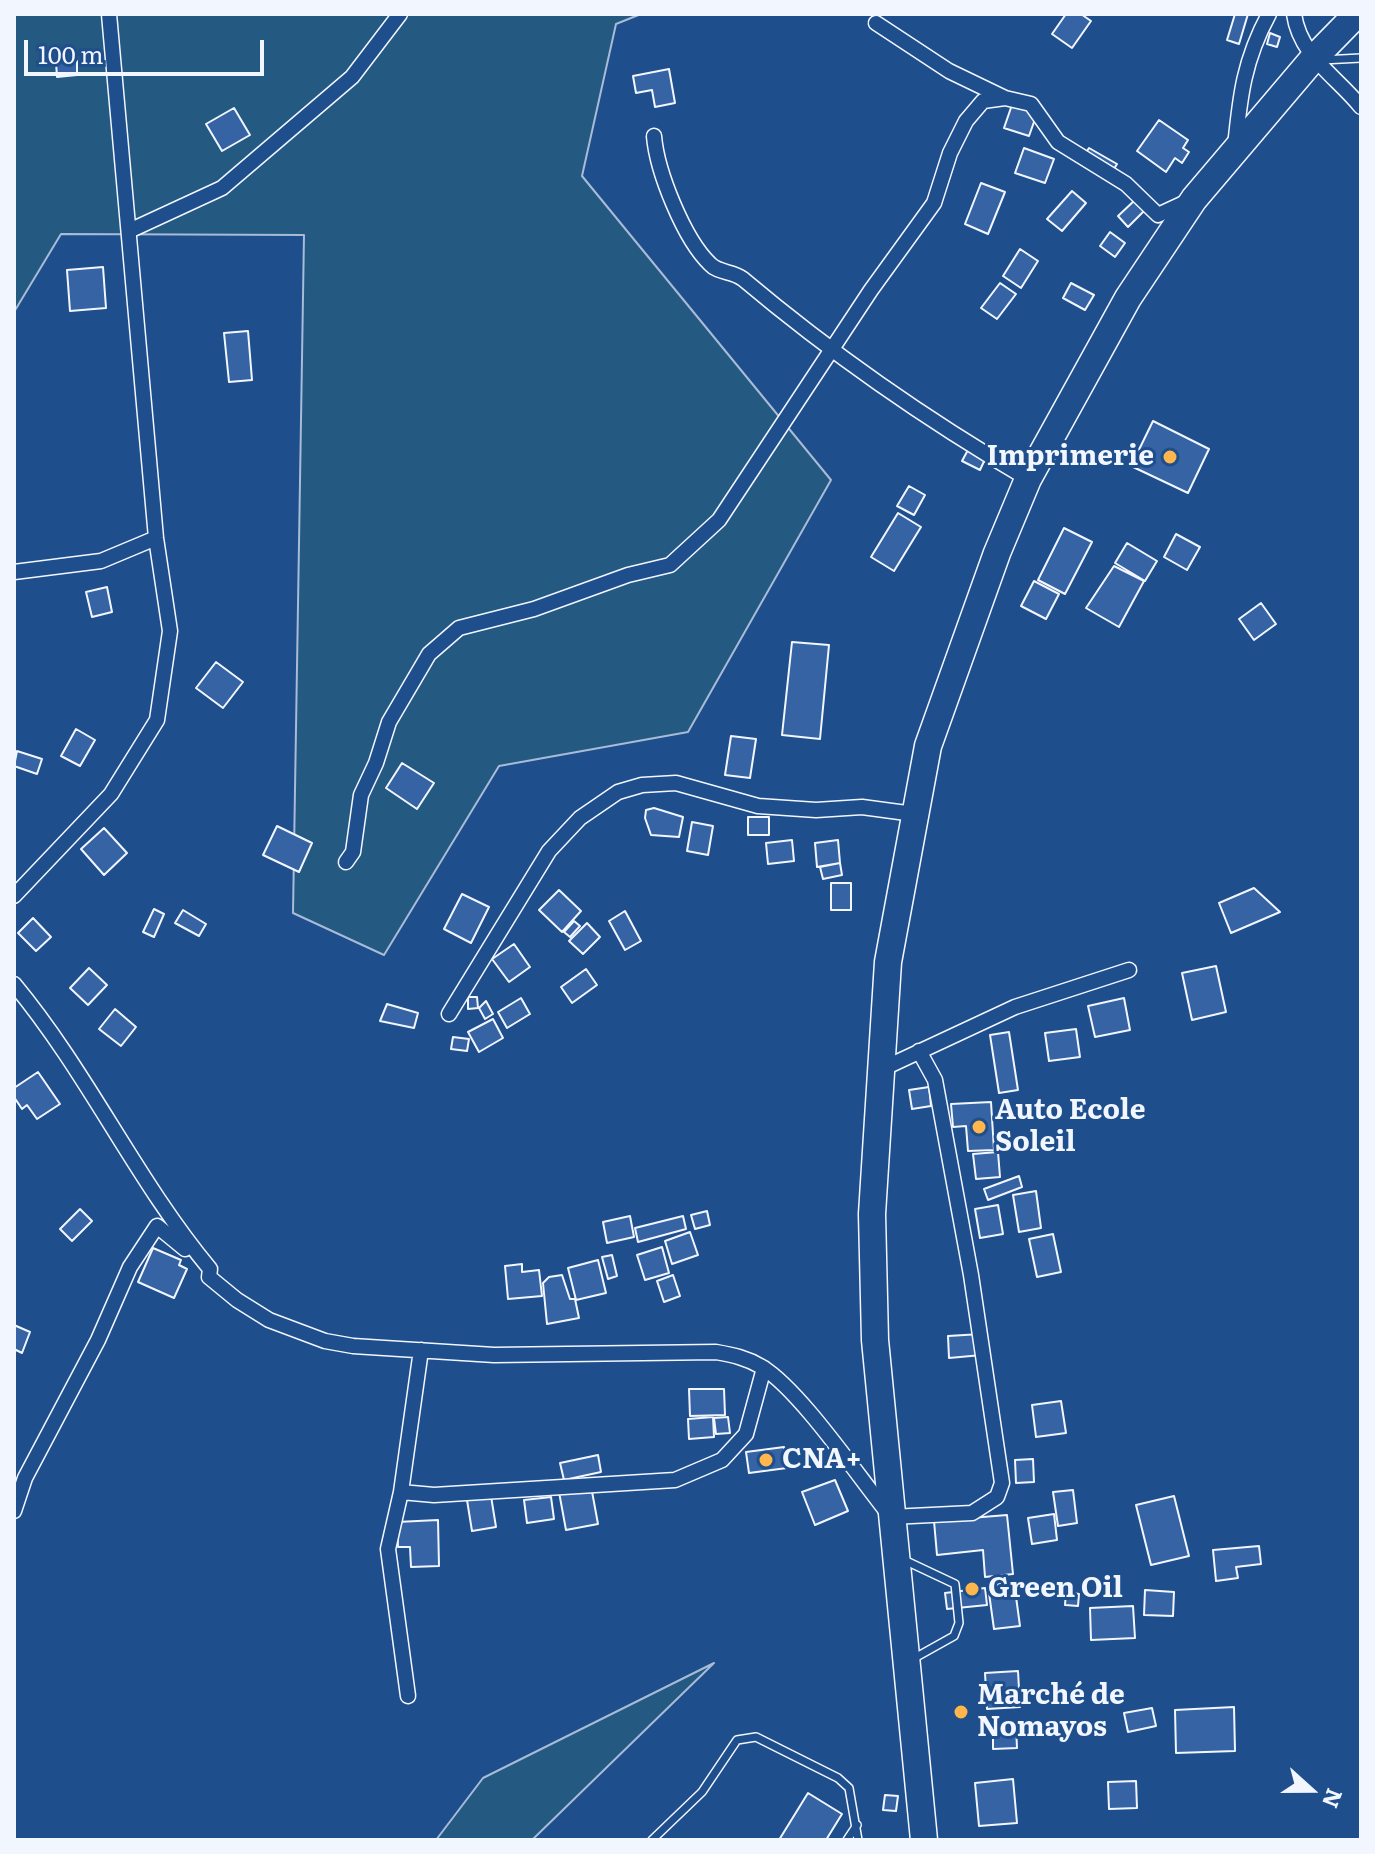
<!DOCTYPE html>
<html>
<head>
<meta charset="utf-8">
<style>
  body { margin:0 }
  #map { position:relative; width:1375px; height:1854px; overflow:hidden; background:#1f4e8c; font-family:Literata,serif }
  canvas { display:block }
  .frame { position:absolute; inset:0; border:16px solid #f2f6ff; pointer-events:none }
  .north { position:absolute; left:1271px; top:1750px; width:80px; height:80px; -webkit-text-stroke:6px #1f4e8c; paint-order:stroke; rotate:111deg; font-size:22px; font-weight:700; line-height:32px; text-align:center; color:#f2f6ff }
  .north::after { content:''; display:block; margin:auto; width:28px; height:36px; background:#f2f6ff; clip-path:polygon(50% 0,100% 100%,50% 72%,0 100%) }
  .scale { position:absolute; left:24px; top:40px; width:240px; height:36px; box-sizing:border-box; border:4px solid #f2f6ff; border-top:0; padding-left:10px; font-size:24px; line-height:28px; white-space:nowrap; color:#f2f6ff; -webkit-text-stroke:6px #1f4e8c; paint-order:stroke }
</style>
</head>
<body>
<div id="map">
<canvas width="1375" height="1854"></canvas>
<div class="frame"></div>
<div class="north">N</div>
<div class="scale">100 m</div>
</div>
<script>
const context = document.querySelector('canvas').getContext('2d');
context.lineJoin = 'round';
function fillPath(path, color) {
  context.fillStyle = color;
  context.fill(path, 'evenodd');
}
function trace(path, color, width, dash) {
  context.strokeStyle = color;
  context.lineWidth = width;
  context.lineCap = dash ? 'butt' : 'round';
  context.setLineDash(dash || []);
  context.stroke(path);
}
function label(font, color, halo, rows, align = 'center') {
  context.font = font + ' Literata,serif';
  context.lineWidth = 6;
  context.setLineDash([]);
  context.textBaseline = 'middle';
  context.strokeStyle = halo;
  context.fillStyle = color;
  for (const [text, x, y, turn = 0] of rows) {
    context.save();
    context.translate(x, y);
    context.rotate((+turn || 0) * Math.PI / 180);
    context.textAlign = isNaN(turn) ? turn : align;
    if (halo) context.strokeText(text, 0, 0);
    context.fillText(text, 0, 0);
    context.restore();
  }
}
const green = new Path2D(`
  M14,14H641L616,24L582,176L831,480L688,732L499,766L384,955L293,913L304,235L61,234L14,312Z
  M714,1663L532,1840H436L483,1778Z`);
fillPath(green, '#245a82');
trace(green, '#a8bbd7', 2);
const building = new Path2D(`
  M1066,14H1081L1091,21L1072,48L1052,34Z
  M1235,14H1248L1239,44L1227,40Z
  M1270,33L1280,37L1277,47L1267,44Z
  M77,61V75L57,77L56,62Z
  M669,69L675,103L655,107L652,90L636,93L633,76Z
  M1015,96L1040,105L1029,136L1004,128Z
  M234,108L250,135L222,151L206,124Z
  M1159,120L1188,140L1183,148L1189,152L1182,163L1175,158L1166,172L1137,151Z
  M1024,148L1054,159L1045,183L1015,173Z
  M1089,148L1117,164L1111,174L1083,157Z
  M981,183L1005,192L988,234L965,224Z
  M1072,191L1086,203L1062,231L1047,219Z
  M1135,200L1145,210L1128,227L1118,216Z
  M1110,232L1125,243L1115,257L1100,246Z
  M1020,249L1038,261L1021,288L1003,276Z
  M103,267L106,308L70,311L67,270Z
  M1000,283L1016,294L997,319L981,308Z
  M1071,283L1094,295L1085,310L1063,298Z
  M248,331L252,380L229,382L224,333Z
  M1153,421L1209,449L1188,493L1131,466Z
  M969,448L986,457L980,470L962,461Z
  M909,486L925,495L914,515L897,506Z
  M898,513L921,527L894,571L871,557Z
  M1064,528L1092,542L1065,594L1038,580Z
  M1176,534L1200,547L1187,570L1164,557Z
  M1127,543L1157,561L1145,581L1115,563Z
  M1114,566L1144,581L1119,627L1086,608Z
  M1034,581L1059,594L1046,619L1021,606Z
  M107,587L112,612L92,617L86,592Z
  M1261,603L1276,624L1254,640L1239,619Z
  M792,642L829,645L820,739L782,735Z
  M216,662L243,682L223,708L196,688Z
  M76,729L95,740L80,766L61,756Z
  M731,736L756,739L750,778L725,775Z
  M17,751L42,759L37,774L14,766Z
  M402,763L434,783L417,809L386,788Z
  M654,808L683,817L679,837L651,835L645,818L646,810Z
  M748,817H769V835H748Z
  M692,822L713,826L708,855L687,851Z
  M277,826L312,843L299,872L263,855Z
  M104,828L127,853L104,875L81,849Z
  M792,840L794,861L768,864L766,843Z
  M838,840L840,863L817,867L815,843Z
  M840,863L842,875L823,879L820,867Z
  M831,883H851V910H831Z
  M1254,888L1280,912L1231,933L1219,903Z
  M559,890L581,911L562,932L539,910Z
  M462,894L489,907L471,943L444,929Z
  M154,909L164,914L154,937L143,932Z
  M183,910L206,924L199,936L175,923Z
  M625,911L641,941L625,950L609,921Z
  M33,918L51,937L36,951L18,933Z
  M574,921L580,926L570,937L564,932Z
  M587,923L600,937L583,954L569,941Z
  M514,944L530,967L509,982L492,959Z
  M1216,966L1226,1012L1192,1020L1182,973Z
  M89,968L107,985L88,1005L70,988Z
  M586,969L597,985L572,1003L561,987Z
  M468,997H477L478,1008L468,1009Z
  M521,998L530,1014L507,1028L498,1012Z
  M1124,998L1130,1030L1095,1037L1088,1006Z
  M486,1001L493,1014L485,1019L479,1008Z
  M387,1004L418,1013L414,1028L380,1021Z
  M115,1009L136,1027L121,1046L99,1029Z
  M493,1019L503,1038L479,1052L468,1032Z
  M1076,1029L1080,1057L1049,1061L1045,1033Z
  M1009,1032L1018,1090L999,1093L990,1035Z
  M453,1037L469,1039L467,1051L451,1049Z
  M38,1072L60,1104L37,1119L27,1105L22,1109L14,1097V1088Z
  M929,1087L931,1106L912,1109L909,1090Z
  M991,1102L994,1150L968,1151L966,1126L953,1127L951,1104Z
  M998,1152L1000,1177L976,1179L973,1154Z
  M1019,1176L1022,1187L988,1200L984,1189Z
  M1036,1191L1041,1228L1019,1232L1013,1195Z
  M998,1205L1003,1234L980,1238L975,1209Z
  M80,1209L92,1221L72,1241L60,1229Z
  M707,1211L710,1225L695,1229L691,1215Z
  M630,1216L634,1237L607,1243L603,1222Z
  M683,1216L686,1229L638,1242L635,1228Z
  M690,1232L698,1255L672,1264L665,1241Z
  M1053,1234L1061,1272L1037,1277L1029,1239Z
  M662,1247L669,1273L645,1280L637,1255Z
  M153,1248L181,1260L179,1265L187,1269L174,1298L138,1282Z
  M612,1255L617,1276L608,1279L602,1257Z
  M598,1260L606,1293L576,1300L568,1268Z
  M522,1264V1272L539,1270L542,1296L508,1299L505,1266Z
  M562,1275L570,1299H575L579,1318L547,1324L543,1283L549,1277Z
  M673,1275L680,1296L664,1302L657,1281Z
  M14,1325L30,1332L22,1353L14,1349Z
  M981,1334L982,1355L949,1358L948,1336Z
  M689,1389H724L725,1415L690,1416Z
  M1061,1401L1066,1433L1036,1437L1032,1405Z
  M713,1417L714,1437L689,1439L688,1419Z
  M728,1417L730,1433L716,1434L714,1418Z
  M784,1447L787,1468L749,1473L746,1452Z
  M598,1455L601,1472L564,1480L560,1463Z
  M1033,1459L1034,1482L1016,1483L1015,1460Z
  M835,1480L848,1511L815,1525L802,1492Z
  M591,1486L598,1524L566,1530L559,1492Z
  M1073,1490L1077,1523L1058,1526L1053,1492Z
  M491,1496L496,1527L472,1531L467,1500Z
  M1174,1496L1189,1556L1151,1565L1136,1505Z
  M551,1497L554,1519L527,1523L524,1500Z
  M1054,1514L1057,1540L1032,1544L1028,1518Z
  M1007,1515L1013,1574L985,1577L983,1550L937,1555L934,1521Z
  M438,1520L439,1566L411,1567L410,1547H398L397,1522Z
  M1259,1546L1261,1564L1236,1567L1238,1578L1216,1581L1213,1550Z
  M1014,1582L1020,1626L994,1629L988,1586Z
  M985,1588L987,1605L947,1609L945,1593Z
  M1145,1590L1174,1592L1173,1616L1144,1615Z
  M1066,1592L1079,1594L1078,1606L1065,1605Z
  M1133,1606L1135,1638L1091,1640L1090,1608Z
  M1018,1671L1020,1707L987,1709L985,1673Z
  M1234,1707L1235,1751L1176,1753L1175,1710Z
  M1152,1708L1156,1726L1128,1732L1124,1713Z
  M1016,1725L1017,1748L993,1749V1726Z
  M1013,1779L1017,1823L979,1826L975,1783Z
  M1136,1781L1137,1808L1109,1809L1108,1782Z
  M808,1793L842,1814L826,1840H779Z
  M885,1795L898,1796L896,1811L883,1810Z`);
fillPath(building, '#3563a3');
trace(building, '#f2f6ff', 2);
const lane = new Path2D(`
  M1322,60L1361,58
  M904,1560L955,1584L959,1623L954,1636L911,1660
  M652,1840L702,1792L737,1740L756,1737L838,1778L849,1788L858,1840
  M847,1840L857,1825`);
const street = new Path2D(`
  M1294,14C1300,56 1336,76 1361,107
  M876,23L949,71L1005,98
  M654,136C657,172 684,239 710,264C718,273 733,271 743,279C832,354 927,420 1028,479
  M1235,147C1240,96 1244,60 1269,14
  M129,231L222,188L352,77L400,14
  M14,572L101,561L156,538
  M346,862L353,852L361,795L376,763L389,722L429,654L459,628L534,609L628,575L670,565L719,520L871,290L934,203L950,153L966,121L983,101L1005,98L1031,104L1058,142L1126,184L1158,215L1186,202
  M14,896L111,794L157,720L170,631L156,538L109,14
  M14,984C88,1073 136,1180 210,1269L209,1277L237,1300L269,1320L325,1341L353,1346L494,1355L716,1352C733,1355 747,1358 762,1367C801,1391 860,1479 891,1517L972,1513L997,1497L1002,1483L971,1275L935,1080L919,1051
  M449,1014L549,851L580,818L618,792L642,785L676,783L758,806L816,810L862,807L914,814
  M880,1070L1015,1007L1129,970
  M401,1492L434,1495L675,1480L722,1460L746,1434L764,1368
  M14,1511L25,1478L98,1340L130,1267L157,1226L185,1249
  M408,1696L388,1549L401,1492L421,1350`);
const highway = new Path2D(`
  M924,1840L875,1340L872,1214L888,962L928,746L997,553L1028,479L1128,298L1194,199L1312,60L1357,14`);
trace(lane, '#f2f6ff', 10);
trace(street, '#f2f6ff', 17);
trace(highway, '#f2f6ff', 29);
trace(lane, '#1f4e8c', 7);
trace(street, '#1f4e8c', 14);
trace(highway, '#1f4e8c', 26);
for (const [x, y, r, color] of [
  [1170,457,8,"#ffb74d"],
  [979,1127,8,"#ffb74d"],
  [766,1460,8,"#ffb74d"],
  [972,1589,8,"#ffb74d"],
  [961,1712,8,"#ffb74d"]
]) {
  const dot = new Path2D();
  dot.arc(x, y, r, 0, 2 * Math.PI);
  context.fillStyle = color;
  context.fill(dot);
  trace(dot, '#1f4e8c', 3);
}
label('bold 28px', '#f2f6ff', '#1f4e8c', [
  ["Imprimerie",1154,457,"right"],
  ["Auto Ecole",995,1111],
  ["Soleil",995,1143],
  ["CNA+",782,1460],
  ["Green Oil",988,1589],
  ["Marché de",977,1696],
  ["Nomayos",977,1728]
], 'left');
</script>
</body>
</html>
